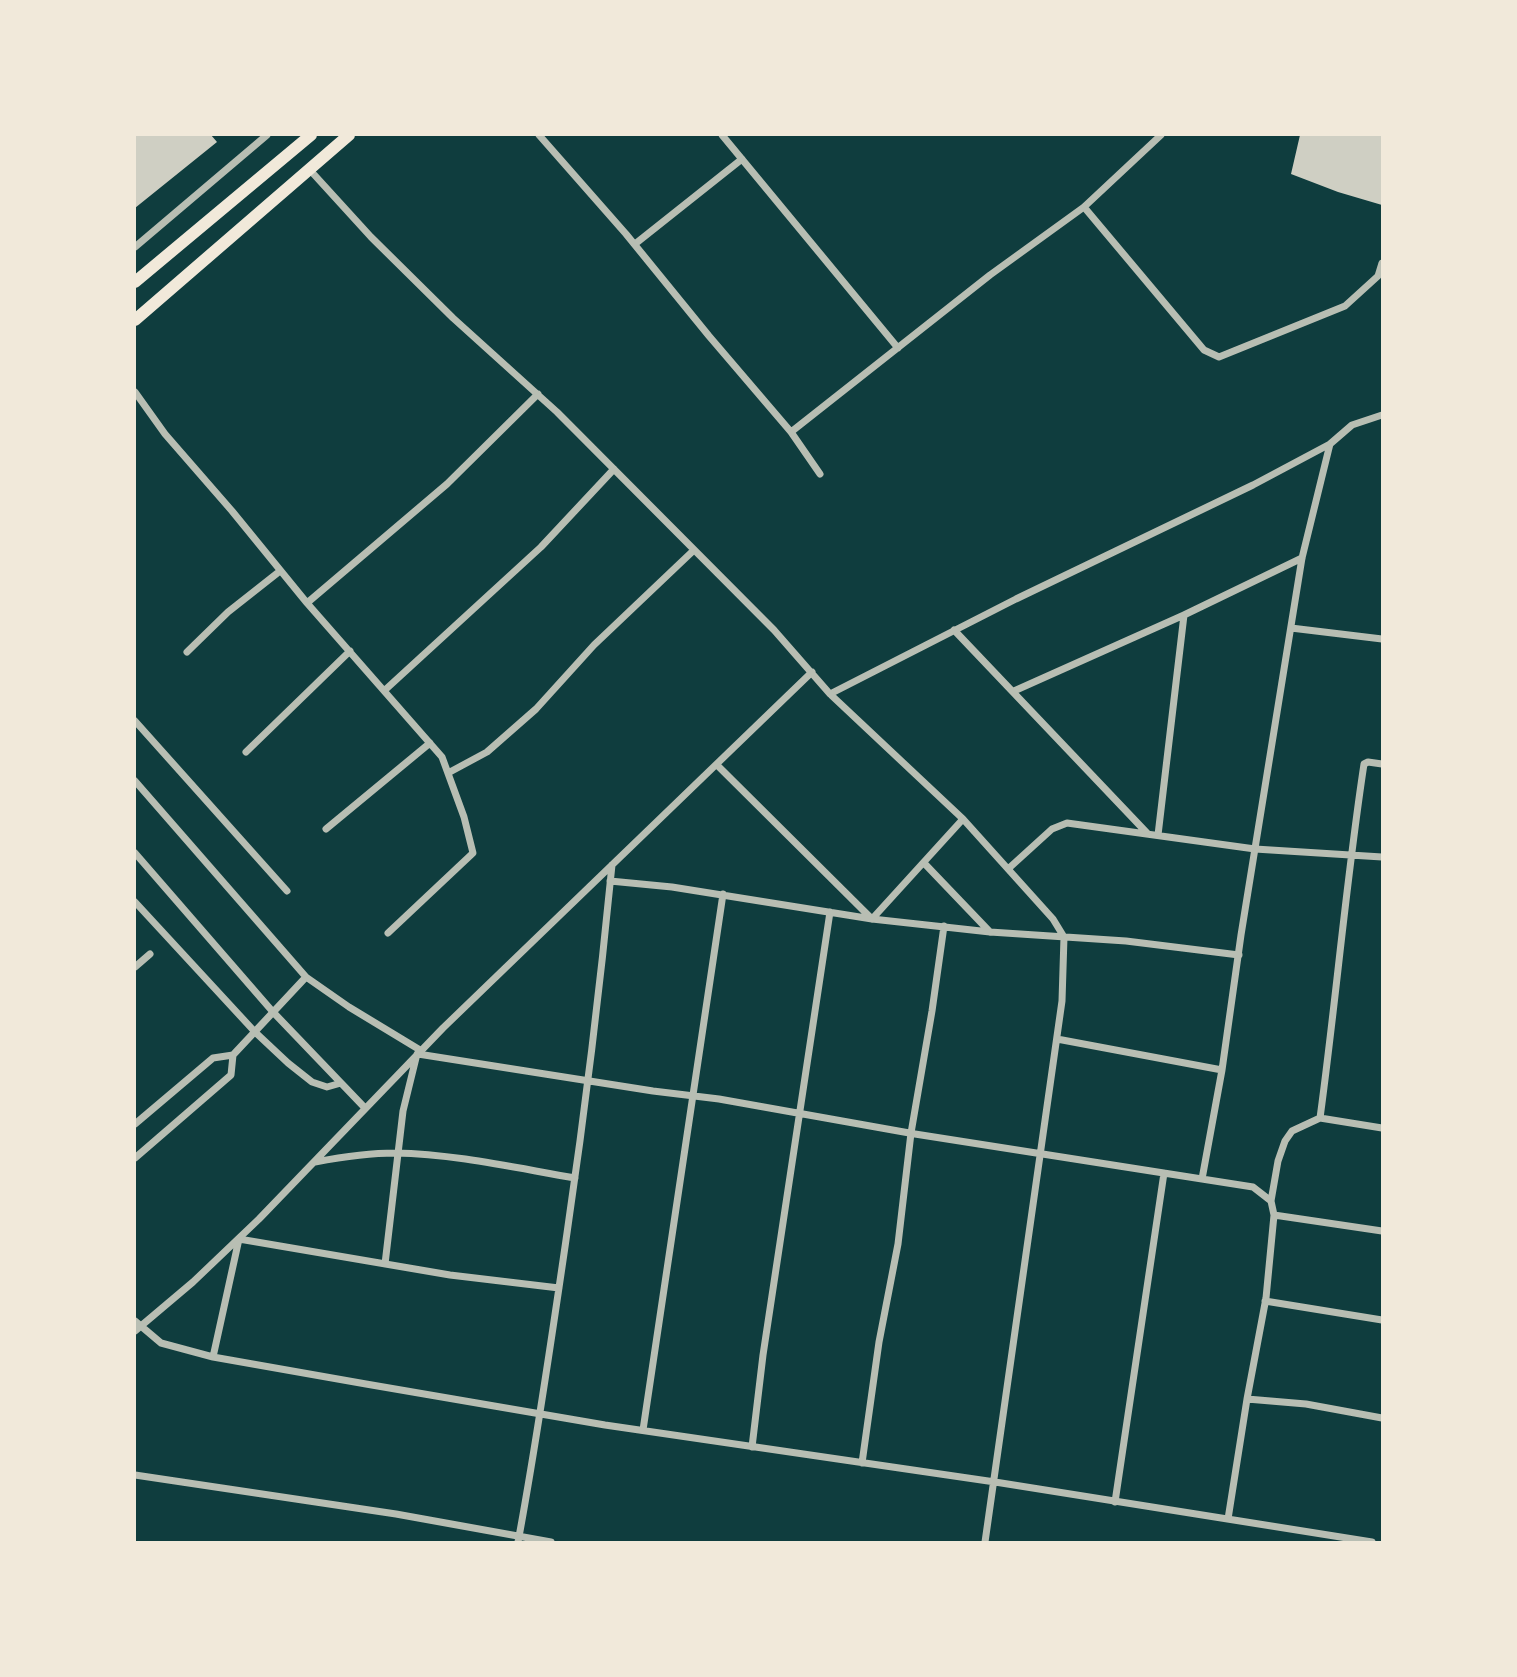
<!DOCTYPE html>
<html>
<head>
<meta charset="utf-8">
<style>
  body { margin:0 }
  #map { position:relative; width:1517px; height:1677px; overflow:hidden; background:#0f3d3e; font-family:Inter,sans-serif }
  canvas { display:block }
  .frame { position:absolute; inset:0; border:136px solid #f1e9da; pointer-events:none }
</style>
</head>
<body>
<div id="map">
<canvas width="1517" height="1677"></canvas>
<div class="frame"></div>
</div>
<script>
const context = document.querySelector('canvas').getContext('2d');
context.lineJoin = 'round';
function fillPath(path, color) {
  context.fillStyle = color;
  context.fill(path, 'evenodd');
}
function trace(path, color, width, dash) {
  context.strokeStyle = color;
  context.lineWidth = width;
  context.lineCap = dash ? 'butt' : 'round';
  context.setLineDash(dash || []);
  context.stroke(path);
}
fillPath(new Path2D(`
  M135,135H211L217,142L135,208Z
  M1300,135H1382V205L1338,192L1291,174Z`), '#cfcfc3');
trace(new Path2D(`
  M539,135L626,234L709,336L791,432L820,474
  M722,135L898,348
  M309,169L371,237L453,318L557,412L774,630L830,694L963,819L1053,919L1064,937L1062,1001L985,1542
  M1084,207L1204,350L1219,357L1345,306L1378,276L1382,263
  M635,244L742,159
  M135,247L267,135
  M135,392L165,434L232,511L307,603L442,757L464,817L473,853L388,933
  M791,432L990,275L1084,207L1161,135
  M307,603L447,484L538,394
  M1291,628L1382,639
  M954,630L1147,833
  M187,652L228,612L280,571
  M385,690L541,547L614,469
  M1014,691L1184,615
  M830,694L1016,599L1253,485L1330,444L1352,425L1382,415
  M135,721L287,891
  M246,752L350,651
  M717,765L872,919L963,819
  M448,773L487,752L536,709L594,645L694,550
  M135,781L306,977L349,1007L420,1050
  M326,829L430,743
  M1158,835L1184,615L1302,558
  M135,853L273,1012L365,1108
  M924,863L990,932
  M1008,869L1052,829L1067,823L1255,849L1382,857
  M610,881L672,887L872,919L990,932L1126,941L1239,955
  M135,902L255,1032L288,1063L312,1082L327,1087L341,1083
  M135,967L150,954
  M1057,1039L1222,1070
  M418,1054L653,1091L719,1099L915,1134L1253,1187L1271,1201
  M1320,1118C1336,1000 1346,882 1364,764L1368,762L1382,764
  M135,1124L213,1058L233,1055
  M135,1158L231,1075L233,1055L306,977
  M315,1162C342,1157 368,1153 395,1153C455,1154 516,1168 575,1178
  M1202,1179L1222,1070L1241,935L1302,558L1330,444
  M1274,1215L1382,1231
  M385,1264L403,1111L417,1054
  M1265,1301L1382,1320
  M135,1321L161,1343L213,1357L366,1384L605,1425L995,1482L1372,1542
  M135,1331L193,1282L259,1219L443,1028L812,672
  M213,1357L239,1239L450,1275L559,1288
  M1247,1399L1306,1404L1382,1418
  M643,1430L723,894
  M752,1447L763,1355L830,912
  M862,1463L879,1342L898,1244L911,1133L932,1011L944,926
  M135,1475L396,1514L551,1542
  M1115,1502L1164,1173
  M1228,1519L1247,1399L1266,1298L1274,1215L1271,1201L1278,1161L1285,1141L1292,1131L1320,1118L1382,1128
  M518,1542C537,1440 552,1336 567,1233C585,1111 600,988 612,865`), '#b8beb3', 7);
trace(new Path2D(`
  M135,282L311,135
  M135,320L349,135`), '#f1e9da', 12);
</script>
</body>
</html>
